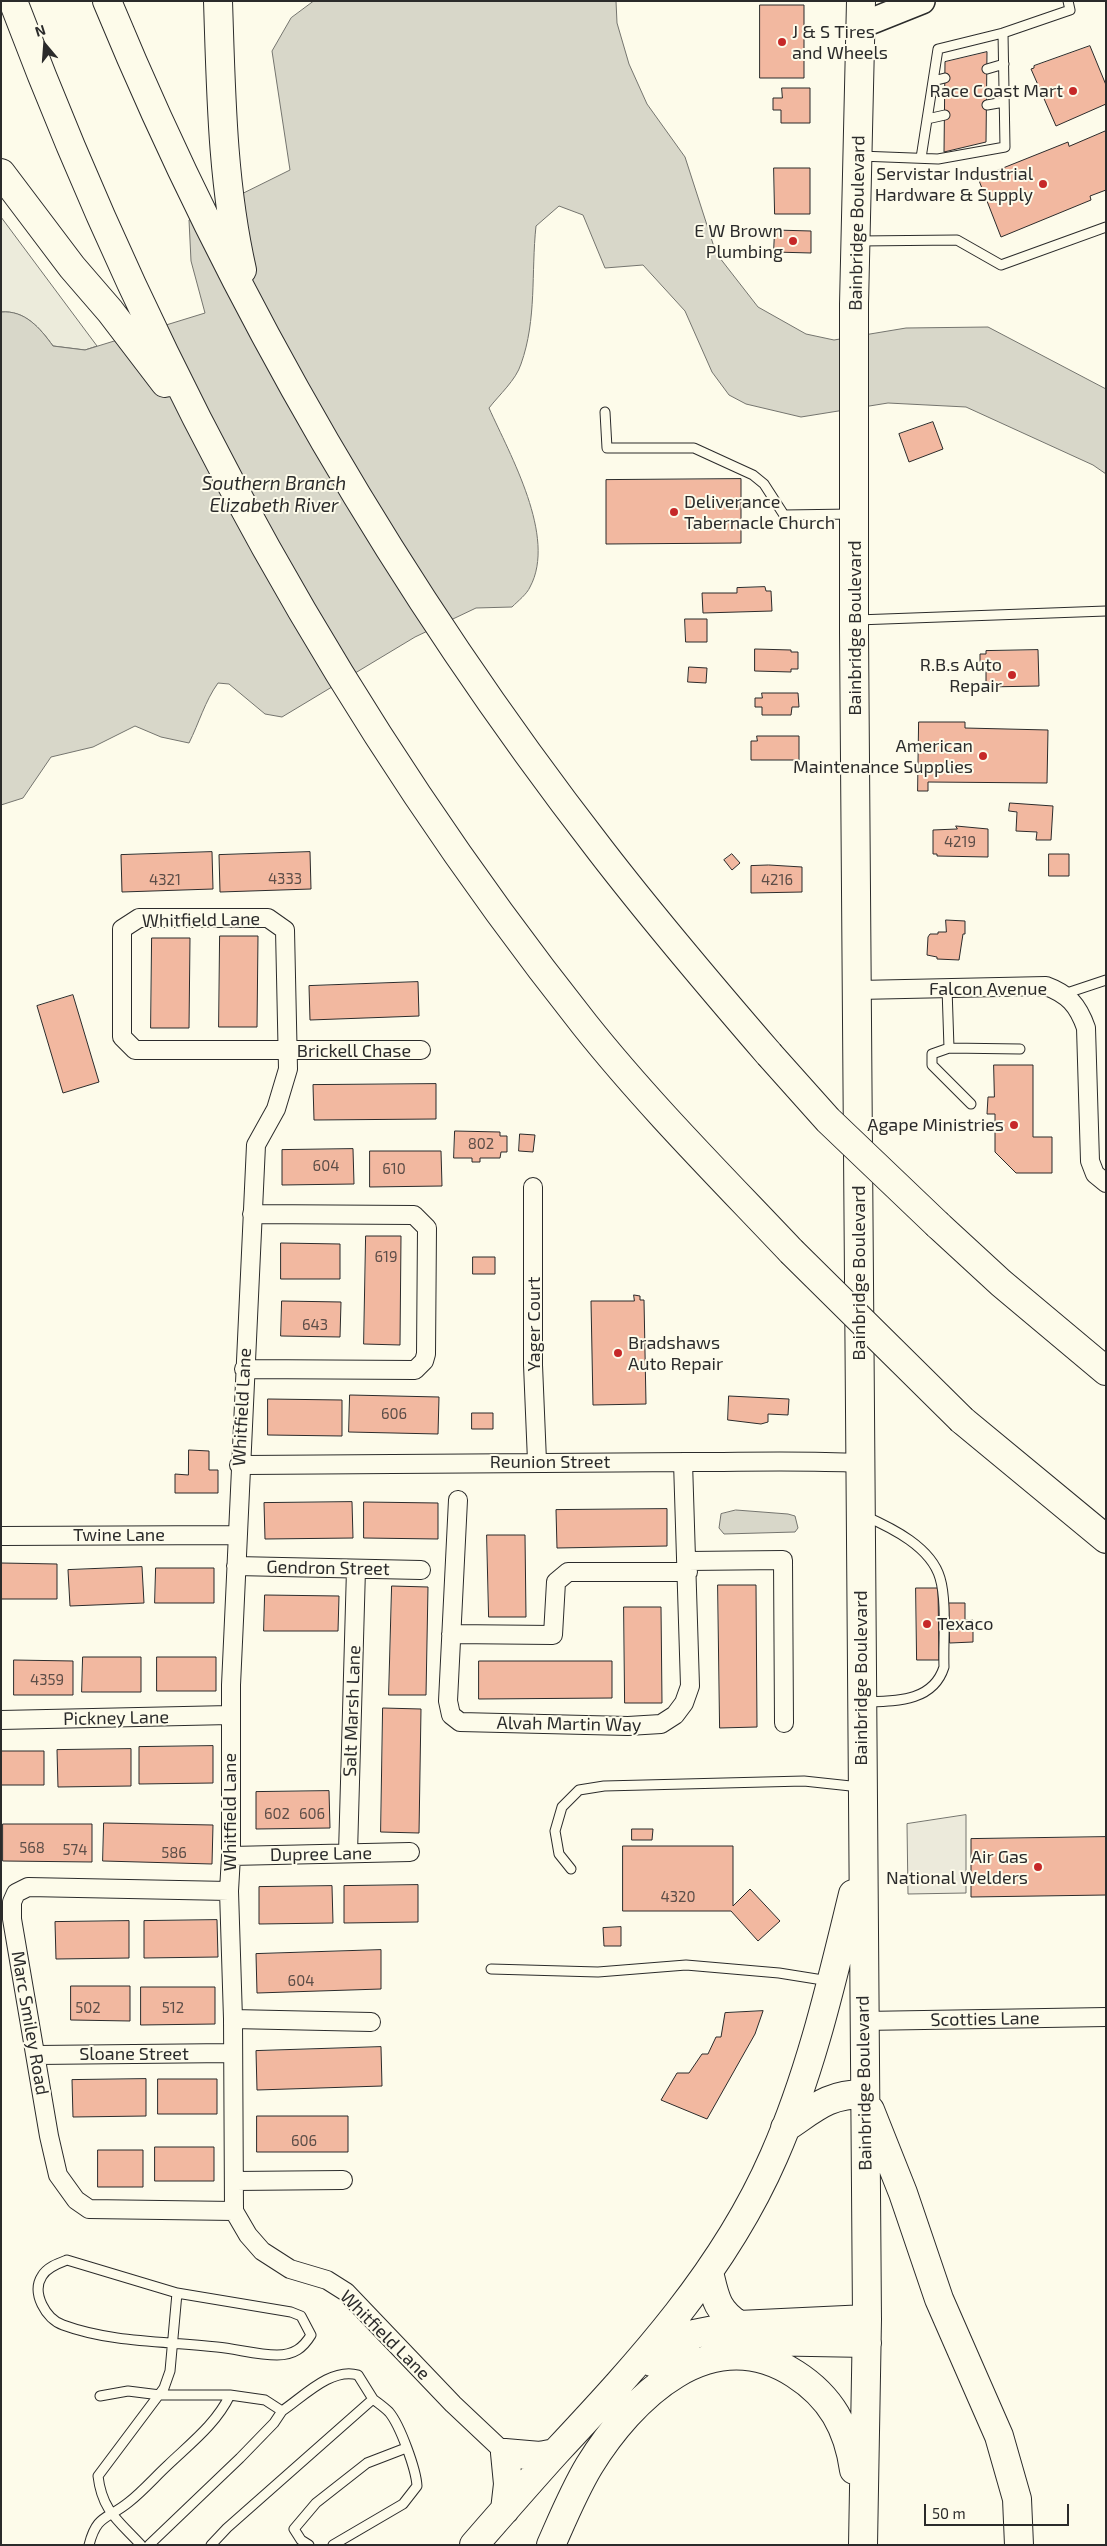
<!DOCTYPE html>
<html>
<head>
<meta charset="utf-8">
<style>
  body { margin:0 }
  #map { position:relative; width:1107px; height:2546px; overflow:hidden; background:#fdfbea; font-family:"Exo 2",sans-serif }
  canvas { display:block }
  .frame { position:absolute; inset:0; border:2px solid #2b2b2b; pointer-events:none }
  .north { position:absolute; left:20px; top:20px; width:50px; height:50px; -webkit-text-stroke:4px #fdfbea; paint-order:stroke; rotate:342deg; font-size:14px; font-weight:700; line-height:20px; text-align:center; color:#2b2b2b }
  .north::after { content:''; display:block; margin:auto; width:18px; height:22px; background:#2b2b2b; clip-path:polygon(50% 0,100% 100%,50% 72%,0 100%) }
  .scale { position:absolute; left:924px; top:2504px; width:145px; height:22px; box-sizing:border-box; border:2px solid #2b2b2b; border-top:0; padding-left:6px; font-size:15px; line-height:18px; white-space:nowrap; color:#2b2b2b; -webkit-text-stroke:4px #fdfbea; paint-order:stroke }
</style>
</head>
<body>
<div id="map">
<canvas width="1107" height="2546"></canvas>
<div class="frame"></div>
<div class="north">N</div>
<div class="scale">50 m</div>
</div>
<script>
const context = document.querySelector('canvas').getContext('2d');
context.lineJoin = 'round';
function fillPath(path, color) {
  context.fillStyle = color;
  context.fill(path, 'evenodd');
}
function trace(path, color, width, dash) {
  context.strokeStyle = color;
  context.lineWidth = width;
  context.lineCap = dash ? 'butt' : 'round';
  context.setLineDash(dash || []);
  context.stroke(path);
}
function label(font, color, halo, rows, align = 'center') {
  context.font = font + ' "Exo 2",sans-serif';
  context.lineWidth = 4;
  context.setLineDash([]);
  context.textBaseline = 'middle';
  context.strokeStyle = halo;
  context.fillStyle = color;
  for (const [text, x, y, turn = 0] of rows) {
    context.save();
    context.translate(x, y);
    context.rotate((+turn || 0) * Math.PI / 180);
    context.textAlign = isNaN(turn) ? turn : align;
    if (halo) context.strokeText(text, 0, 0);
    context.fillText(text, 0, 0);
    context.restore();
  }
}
const green = new Path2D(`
  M1,217L97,346L85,350L53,346C40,328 25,310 1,312Z`);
fillPath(green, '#ecebdb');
trace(green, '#74746e', 1);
const parking = new Path2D(`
  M966,1815V1893L908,1894L907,1824Z`);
fillPath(parking, '#eceadb');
trace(parking, '#74746e', 1);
const water = new Path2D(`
  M314,1H616L617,23L629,64L647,104L685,157L716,253L758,307L806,334L834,340L906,328L988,327L1106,389V474L1093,465L966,407L888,403L801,417L746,404L729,395L712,372L685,311L643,265L605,268L583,215L559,206L536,226C531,273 537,319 521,364C516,380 499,395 489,408C510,455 557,537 530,587C527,594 518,601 512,607L476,608L415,637L282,717L265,714L229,684L218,683C205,701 199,723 189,743L161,737L135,726L93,747L51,757L23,798L1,805V312C25,310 40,328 53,346L85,350L205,313L191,261L189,220L290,170L272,51L291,18Z
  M736,1510L788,1514L795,1516L798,1528L795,1532L724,1534L719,1528L721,1514Z`);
fillPath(water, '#d8d7c9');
trace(water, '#74746e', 1);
const building = new Path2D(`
  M760,5H804V78H760Z
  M1090,46L1106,85V104L1056,126L1031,69L1034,68V66Z
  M987,52L986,142L944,152L945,62Z
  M782,88H810V123H781V110H773V98H782Z
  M1106,131V190L1090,196L1091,200L1001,237L978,178L1068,142L1069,146Z
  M774,168H810V214H775Z
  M775,230L811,231V253L774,252Z
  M933,422L943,449L909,462L899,434Z
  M741,479V543L606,544V480Z
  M765,587L766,591H771L772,611L703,613L702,593H737V588Z
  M685,619H707V642H686Z
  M755,649L791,650V652H798V669H791V672L755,671Z
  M1038,650L1039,686L986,687V663L980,662V654H986V651Z
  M689,667L707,668L706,683L688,682Z
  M762,693H798L799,707H792L791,715H762V707H755V698H762Z
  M919,722H965V728L1048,730L1047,783L928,782V791H918Z
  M757,736H799V760H751V741H757Z
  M1010,803L1053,806L1051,840H1036L1037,832L1016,831L1017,812L1009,811Z
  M956,826L988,829V857L937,856V854H933V830L957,829Z
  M212,852L213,889L122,892L121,855Z
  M310,852L311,889L220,892L219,855Z
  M732,854L740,863L732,870L724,860Z
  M1049,854H1069V876H1049Z
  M769,865L802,867V892L751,893V866Z
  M946,920L965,921V934H963L959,960L937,959V957L927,955L928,937L930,934H938V932H946Z
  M220,936H258L257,1027H219Z
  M152,938H190L189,1028H151Z
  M418,982L419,1016L310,1020L309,986Z
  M73,995L99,1082L63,1093L37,1006Z
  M994,1065H1033V1137H1052V1173H1016L995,1152V1114H987L988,1097H994Z
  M436,1084V1119L314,1120L313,1085Z
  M455,1131L500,1132V1136H507V1152H501L500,1158H480V1162H472V1158H454Z
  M520,1134L535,1135L533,1152L519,1151Z
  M353,1149L354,1184L282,1185V1150Z
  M370,1151H441L442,1186L370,1187Z
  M366,1236H401L400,1345L364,1344Z
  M281,1243L340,1244V1279H281Z
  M473,1257H495V1274H473Z
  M634,1295L640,1296V1300H644L646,1404L593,1405L591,1301H634Z
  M282,1301L341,1302L340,1337L281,1336Z
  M350,1395L439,1397L438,1434L349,1432Z
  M729,1396L789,1399L788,1415L768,1414V1422L761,1424L728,1420Z
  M268,1399L342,1400V1436L268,1435Z
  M472,1413H493V1429H472Z
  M189,1450L209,1451V1470H218V1493H175V1474L188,1475Z
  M352,1502L353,1538L265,1539L264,1503Z
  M364,1502L438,1503V1539L364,1538Z
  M667,1509V1546L557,1548L556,1510Z
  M487,1535H525L526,1617H489Z
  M1,1563L57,1564V1599H1Z
  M142,1567L144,1603L70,1606L68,1570Z
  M156,1568H214V1603H155Z
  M718,1585H756L757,1727L720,1728Z
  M392,1586L428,1587L426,1695H389Z
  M916,1588H938L939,1660H917Z
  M265,1595L339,1596L338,1631H264Z
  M949,1603H965V1620H973V1642L950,1643Z
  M624,1607H661L662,1703H625Z
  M83,1657H141V1692H82Z
  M157,1657H216V1691H157Z
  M14,1660L73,1661V1695H14Z
  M479,1661H612V1698L479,1699Z
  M383,1708L421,1709L419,1833L381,1832Z
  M213,1746V1783L139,1784V1747Z
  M131,1749V1786L58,1787L57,1750Z
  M1,1751H44V1785H1Z
  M329,1791L330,1828L256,1829V1792Z
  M104,1823L213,1825L212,1864L103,1861Z
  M3,1824H92V1862L3,1861Z
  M632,1829H653L652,1840H632Z
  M1106,1837V1895L971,1897V1839Z
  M623,1846H733V1906L750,1889L780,1921L758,1941L731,1911H623Z
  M418,1885V1922L344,1923V1886Z
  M332,1886L333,1923L259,1924V1887Z
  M217,1920L218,1957L144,1958V1921Z
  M129,1921V1958L56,1959L55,1922Z
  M621,1927V1946H604L603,1928Z
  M381,1950V1989L257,1993L256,1954Z
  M71,1986H130V2021L71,2020Z
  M141,1987H215V2024L141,2025Z
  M763,2011L755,2034L707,2119L661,2100L677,2073H689L702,2054H708L716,2037H721L725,2013Z
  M381,2047L382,2086L257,2090L256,2051Z
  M146,2079V2116L73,2117L72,2080Z
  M158,2079H217V2114H158Z
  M257,2116H348V2152H257Z
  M155,2147H214V2181H155Z
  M98,2150H143V2187H98Z`);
fillPath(building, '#f2b8a0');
trace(building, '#2b2b2b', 1);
const lane = new Path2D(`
  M987,69L1004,64
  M933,81L945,78
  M987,105L1004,102
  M927,119L945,115
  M860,156L938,159L1005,147L1003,33L1070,10L1068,1
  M921,158L938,49L1003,33
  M859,241L957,240L1001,265L1106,227
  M605,412L607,448H694L753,475L764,484L784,515L852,514
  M857,620L1106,611
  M947,988L949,1048
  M1064,994L1106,980
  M971,1104L932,1065V1054L949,1048L1020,1049
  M864,1702C896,1701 933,1702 944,1667C943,1642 947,1601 940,1578C931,1547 892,1528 865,1516
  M571,1869L559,1854L555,1831L562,1807L579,1790L604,1786L804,1781L860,1787
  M491,1969L598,1972L686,1965L779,1973L829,1981
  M100,2396L128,2391L160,2395H230L265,2400L282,2411L274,2423L240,2458L149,2545
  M282,2411C303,2397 331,2367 358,2375L373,2399
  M89,2545C97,2514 107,2520 129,2502C143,2491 155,2477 168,2465C191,2443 216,2424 230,2395
  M141,2545C119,2521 102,2511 98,2476L164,2388L170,2371L177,2293L67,2260C59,2263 47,2267 42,2276C31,2293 46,2319 63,2325C112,2343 166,2341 217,2347C237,2349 258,2355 277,2355C294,2355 303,2348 311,2335L301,2316L291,2312L177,2293
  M211,2545L227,2528L373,2399C378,2403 384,2407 389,2412C400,2425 416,2469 417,2486L403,2504L333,2545
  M309,2545L301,2540L294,2529L316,2503L367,2463L406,2448`);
const street = new Path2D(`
  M858,990L1046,986C1068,994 1078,1005 1086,1028L1090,1161L1095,1174L1106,1183
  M421,1050H135L122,1037V929L139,918H268L285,930L288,1069L276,1109L256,1145L231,1685V1856L229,1891L233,2019L234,2211L248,2235L262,2251L290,2269L327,2280L346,2292L453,2404L505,2453
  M533,1187V1365L537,1461
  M244,1369L415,1370L424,1361L426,1354L427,1228L414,1215L252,1214
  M239,1465C389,1463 539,1462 690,1462C746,1462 803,1460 860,1463
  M458,1500L448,1701L451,1715L460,1722L628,1726L661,1724L675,1715L684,1703L690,1686L683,1462
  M1,1536L237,1535
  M688,1561L783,1560L784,1723
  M236,1566L421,1570
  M451,1634L553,1635L556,1582L568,1572H688
  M1,1720L230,1715
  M348,1853L356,1569
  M231,1856L410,1852
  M229,1891L28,1887L16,1893L12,1902V1919L49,2136L58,2175L76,2200L89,2209L234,2211
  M233,2019L371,2022
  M863,2021L1106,2017
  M37,2055L231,2053
  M235,2181L343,2180`);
const secondary = new Path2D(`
  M862,25L922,1`);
const primary = new Path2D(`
  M861,1L854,304V632L867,2319L863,2545
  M870,2110L903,2193L939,2299L999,2436L1017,2499L1019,2545
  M785,2128C814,2109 827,2094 864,2094
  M709,2272C715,2297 716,2310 739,2325L867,2319
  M729,2343L756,2341L867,2343
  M652,2362L694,2334L739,2325
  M505,2510L508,2484L505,2453L540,2456L555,2453
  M474,2545C501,2514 528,2483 556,2452C640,2362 724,2271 774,2156C811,2072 831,1984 853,1894
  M551,2545C563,2518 574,2491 589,2466C631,2398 710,2319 795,2374C831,2397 848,2428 854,2470`);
const highway = new Path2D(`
  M13,1C153,372 338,714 585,1025C648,1104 721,1177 791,1251
  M107,1C232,304 400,592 601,851C655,921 712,988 769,1054
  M218,1C221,91 222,182 242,270
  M1,173L72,267L110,311L165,383
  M938,1225L1001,1283L1106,1371
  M962,1420L1106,1539`);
trace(lane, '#2b2b2b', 11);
trace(street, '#2b2b2b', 20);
trace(secondary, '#2b2b2b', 28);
trace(primary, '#2b2b2b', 30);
trace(highway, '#2b2b2b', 30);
trace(lane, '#fdfbea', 9);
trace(street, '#fdfbea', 18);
trace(secondary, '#fdfbea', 25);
trace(primary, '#fdfbea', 28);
trace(highway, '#fdfbea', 28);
const highwayBridge = new Path2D(`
  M769,1054L828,1120L938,1225
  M791,1251L962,1420`);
trace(highwayBridge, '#2b2b2b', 30, []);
trace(highwayBridge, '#fdfbea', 28);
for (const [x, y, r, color] of [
  [782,42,5,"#c62828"],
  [1073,91,5,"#c62828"],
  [1043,184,5,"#c62828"],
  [793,241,5,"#c62828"],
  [674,512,5,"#c62828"],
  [1012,675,5,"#c62828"],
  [983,756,5,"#c62828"],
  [1014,1125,5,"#c62828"],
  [618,1353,5,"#c62828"],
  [927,1624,5,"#c62828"],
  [1038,1867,5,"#c62828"]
]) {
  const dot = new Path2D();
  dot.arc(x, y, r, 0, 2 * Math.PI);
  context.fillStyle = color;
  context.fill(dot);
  trace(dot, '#fdfbea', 2);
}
label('15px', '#5d4e48', null, [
  ["4219",960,842],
  ["4333",285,879],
  ["4321",165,880],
  ["4216",777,880],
  ["802",481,1144],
  ["604",326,1166],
  ["610",394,1169],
  ["619",386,1257],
  ["643",315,1325],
  ["606",394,1414],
  ["4359",47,1680],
  ["602",277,1814],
  ["606",312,1814],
  ["568",32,1848],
  ["574",75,1850],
  ["586",174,1853],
  ["4320",678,1897],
  ["604",301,1981],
  ["502",88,2008],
  ["512",173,2008],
  ["606",304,2141]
]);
label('18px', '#2b2b2b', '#fdfbea', [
  ["J & S Tires",792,32,"left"],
  ["and Wheels",792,53,"left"],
  ["Race Coast Mart",1063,91],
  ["Servistar Industrial",1033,174],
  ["Hardware & Supply",1033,195],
  ["E W Brown",783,231],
  ["Plumbing",783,252],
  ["Deliverance",684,502,"left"],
  ["Tabernacle Church",684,523,"left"],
  ["R.B.s Auto",1002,665],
  ["Repair",1002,686],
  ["American",973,746],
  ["Maintenance Supplies",973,767],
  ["Agape Ministries",1004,1125],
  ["Bradshaws",628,1343,"left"],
  ["Auto Repair",628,1364,"left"],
  ["Texaco",937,1624,"left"],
  ["Air Gas",1028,1857],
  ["National Welders",1028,1878]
], 'right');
label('18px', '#2b2b2b', '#fdfbea', [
  ["Bainbridge Boulevard",857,223,-89],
  ["Bainbridge Boulevard",855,628,-90],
  ["Whitfield Lane",201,920,-1],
  ["Falcon Avenue",988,989],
  ["Brickell Chase",354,1051],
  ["Bainbridge Boulevard",859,1273,-90],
  ["Yager Court",534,1324,-90],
  ["Whitfield Lane",242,1407,-87],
  ["Reunion Street",550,1462],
  ["Twine Lane",119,1535],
  ["Gendron Street",328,1568,1],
  ["Bainbridge Boulevard",861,1678,-90],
  ["Salt Marsh Lane",352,1711,-88],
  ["Pickney Lane",116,1718,-1],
  ["Alvah Martin Way",569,1724,1],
  ["Whitfield Lane",230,1812,-90],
  ["Dupree Lane",321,1854,-1],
  ["Scotties Lane",985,2019,-1],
  ["Marc Smiley Road",30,2023,80],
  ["Sloane Street",134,2054],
  ["Bainbridge Boulevard",864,2083,-91],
  ["Whitfield Lane",385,2335,45]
]);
label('italic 19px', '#2b2b2b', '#fdfbea', [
  ["Southern Branch",274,484],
  ["Elizabeth River",274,506]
]);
</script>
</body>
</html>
